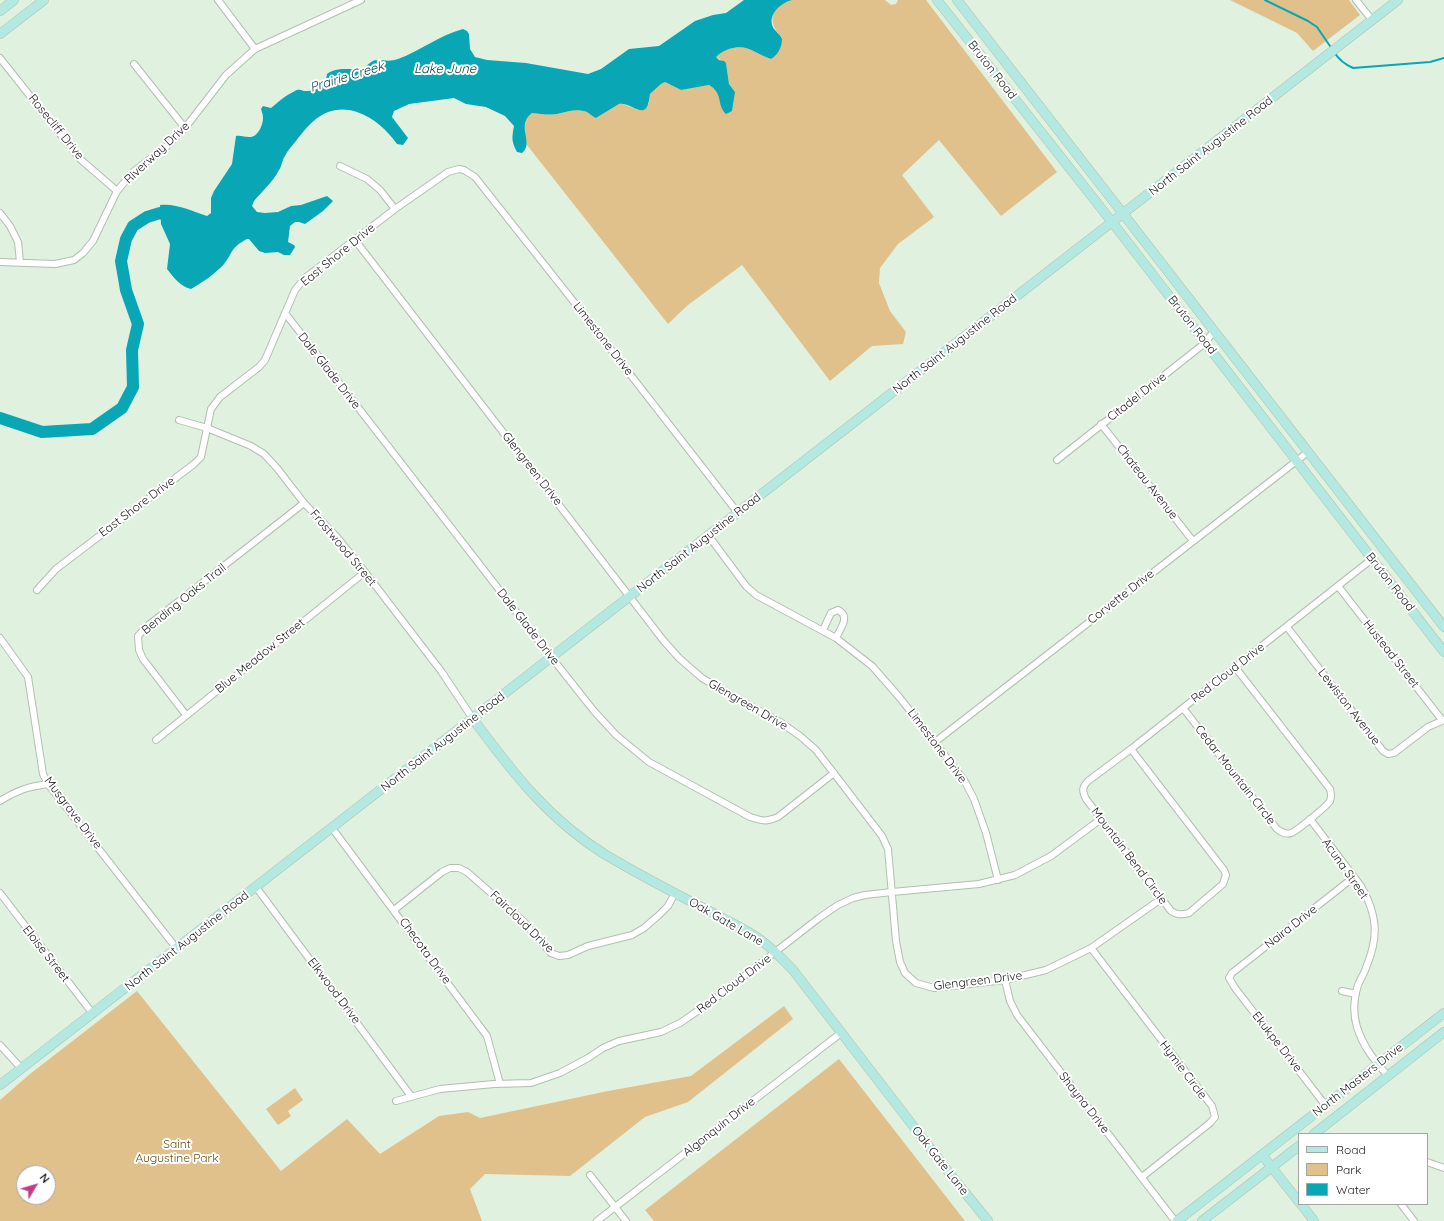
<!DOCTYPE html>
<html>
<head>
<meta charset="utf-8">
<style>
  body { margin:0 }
  #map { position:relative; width:1444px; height:1221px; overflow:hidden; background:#e1f1e0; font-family:Quicksand,sans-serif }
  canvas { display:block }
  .legend { position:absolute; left:1298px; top:1133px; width:130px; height:72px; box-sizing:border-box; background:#fff; border:1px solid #a3a5a3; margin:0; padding:5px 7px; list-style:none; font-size:12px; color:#181e18 }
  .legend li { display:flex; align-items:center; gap:8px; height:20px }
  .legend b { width:20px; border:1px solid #a3a5a3 }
  .north { position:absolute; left:16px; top:1165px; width:40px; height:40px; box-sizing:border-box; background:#fff; border:1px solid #a3a5a3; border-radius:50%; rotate:52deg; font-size:11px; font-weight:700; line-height:16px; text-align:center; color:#181e18 }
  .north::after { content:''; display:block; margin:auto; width:14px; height:18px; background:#bd3f8c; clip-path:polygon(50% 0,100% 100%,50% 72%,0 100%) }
</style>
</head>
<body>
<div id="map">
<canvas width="1444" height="1221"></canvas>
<ul class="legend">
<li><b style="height:5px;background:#b3e9e0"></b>Road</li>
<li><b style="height:11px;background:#e0c18c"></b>Park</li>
<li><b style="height:11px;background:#09a6b5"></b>Water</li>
</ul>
<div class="north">N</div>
</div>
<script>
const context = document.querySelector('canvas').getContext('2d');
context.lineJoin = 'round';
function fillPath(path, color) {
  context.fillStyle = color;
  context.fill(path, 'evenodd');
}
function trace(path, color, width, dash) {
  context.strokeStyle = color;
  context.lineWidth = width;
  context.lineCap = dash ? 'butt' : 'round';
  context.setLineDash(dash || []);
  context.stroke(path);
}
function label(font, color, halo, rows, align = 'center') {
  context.font = font + ' Quicksand,sans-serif';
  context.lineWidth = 4;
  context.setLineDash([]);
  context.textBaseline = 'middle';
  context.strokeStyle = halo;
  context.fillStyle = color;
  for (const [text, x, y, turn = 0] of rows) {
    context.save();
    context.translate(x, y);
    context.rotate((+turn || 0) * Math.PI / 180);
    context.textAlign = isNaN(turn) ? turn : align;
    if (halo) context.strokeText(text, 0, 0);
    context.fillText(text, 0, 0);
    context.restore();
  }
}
fillPath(new Path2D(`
  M792,0H885L891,5L896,4L898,0H926L1057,172L1001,216L939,140L902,175L934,217L898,244L880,268L879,283L890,311L906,332L903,344L872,346L830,381L742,265L688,305L668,324L527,145C525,133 521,122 532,113C542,114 551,116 561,113C568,112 576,109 583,111C588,111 591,116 596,118L619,104H623L638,110L649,104L650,94L661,84L665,82L681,90L709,85L718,92L723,110L735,92L729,84L726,63L716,57C719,53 724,51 729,49C748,43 755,54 771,59L779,34C766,19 774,5 792,0Z
  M1230,0H1349L1360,15L1313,51L1297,33Z
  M137,991L281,1171L347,1119L380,1154L439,1116L468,1112L480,1118L608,1091L691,1076L784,1006L793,1019L688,1102L645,1117L570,1176L485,1174L470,1189L482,1221H0V1100L30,1074ZM24,1173H48V1197H24Z
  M839,1059L965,1221H654L645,1210Z
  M295,1088L303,1100L288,1111L291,1116L278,1125L266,1109Z`), '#e0c18c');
fillPath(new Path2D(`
  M744,0H792C780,3 766,16 774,29C777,32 780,35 782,39C782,47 778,55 771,59C755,54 748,43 729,49C724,51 720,53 716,57L719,60L724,61L726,63L729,84L735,92L732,111L726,114C716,104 724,94 709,85L681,90L665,82L661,84L650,94C647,125 633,102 619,104L596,118C591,116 588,111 583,111C576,109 567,112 561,113C551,116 542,114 532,113C515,126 535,143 522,153L517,152C511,141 512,137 514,126L505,116L486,107L466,104L454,98L409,104L394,111L392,117L408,138L403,145L397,144C387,130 374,118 357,112C328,103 312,120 296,141C292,146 287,151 285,156C282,160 282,166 279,170C273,182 262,191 254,201L252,206L257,212L265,213L278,212L291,206L301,205L327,196L333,201L323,211L305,224L299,222H295L290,226L288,242L294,245L295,247L290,255H284L278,252L265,253L259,251L249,239H247C230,248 234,251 224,264C216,273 202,283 191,289C180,286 174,278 167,269L170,244L161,224L160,205C176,203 192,211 207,216L211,213V198L214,191L232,164L236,136C241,135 244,137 249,137C257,138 263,126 263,118C263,115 262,112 261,109L263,106L271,108C278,102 286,95 295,91C298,89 300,90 304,91C316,92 326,87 327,74C338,66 353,71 363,68C368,66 371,60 377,60C384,60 390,62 398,59C420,51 440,35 463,29L467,31L469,34L470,49L475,57L487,60L526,63L588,74L601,69L629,49L659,46L695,21L713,15L726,13Z`), '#09a6b5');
trace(new Path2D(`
  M1265,0L1308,21L1317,27L1332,49
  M1334,52C1339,60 1344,64 1353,68L1430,62L1444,58`), '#09a6b5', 2);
trace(new Path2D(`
  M0,418L42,432L92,429L122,408L133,387L132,350L138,324L126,290L121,261L126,239L133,226L147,217L160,213L176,218`), '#09a6b5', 12);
const street = new Path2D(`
  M218,0L255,49
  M1356,0L1372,20
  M0,58L80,159L117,191
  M134,64L185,128
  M340,166L367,179L380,190L395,209
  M0,213L10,226L18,242L20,262
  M355,240L663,640L679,658L702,678L736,698L780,722L800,736L816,750L882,836L888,849L896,941L900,962L905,973L916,983L934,988L1005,980L1046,970L1091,948L1161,899
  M0,262L55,264L74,260L83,253L93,241L117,191L133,172L167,146L185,128L226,75L255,49L361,0
  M285,313L552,658L594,711L616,735L649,762L750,817C762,821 766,822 778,817L834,773
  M179,420L207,428L251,446L264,454L277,468L304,503L337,537L365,572L441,671L473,719
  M1101,424L1193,541
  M1057,460L1205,343L1214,331
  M708,535L746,586L756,595L836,638L872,666L900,698L964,780L974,799L986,833L998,880
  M1338,586L1442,720
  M37,590L56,569L194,464L201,457L211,409L220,397L259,367L265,360L295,290L305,278L395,209L448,172L459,169L464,170L475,177L570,297L738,513
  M1287,627L1383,751L1388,754L1394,753L1428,727L1444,720
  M823,630L831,613L838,610C851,616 840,629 836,638
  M0,638L28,677L43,774L48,784L177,949
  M1183,708L1277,829C1281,832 1286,835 1291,833C1297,831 1327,806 1330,801C1332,796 1331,793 1330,789L1235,667
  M186,715L143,659L139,650L138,636L146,627L304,503
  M156,740L365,572
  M935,742L1308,452
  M1131,749L1224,870L1226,875L1223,884L1189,913C1181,915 1177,915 1171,911L1086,799C1082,791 1082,787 1088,781L1131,749L1372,559
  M0,801C18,790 27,787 48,784
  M1310,819L1361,886C1377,914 1379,936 1367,965C1365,972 1361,978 1358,985C1354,998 1353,1014 1357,1027C1363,1047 1375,1061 1388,1076
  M332,828L487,1036L500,1084
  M256,887L411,1096
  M0,893L93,1014
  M394,910L442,872L450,868H459L467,872L523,921L551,953L559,956L568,955L588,946L632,935L644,928L659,915L668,906L675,893
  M1091,948L1212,1106L1215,1117L1210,1123L1142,1177
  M1005,980L1010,1001L1017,1015L1175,1221
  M1342,991L1356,994
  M0,1045L21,1068
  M396,1101L440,1089L494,1084L531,1083L560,1073L588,1058L603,1048L619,1041L661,1032L680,1023L712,1001L819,918L838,905L853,898L865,895L892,892L979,884L1015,875L1051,856L1101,819
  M1326,1106L1235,988L1229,978L1232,973L1354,877
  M1427,1162L1444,1168
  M590,1175L626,1221
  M1401,1204L1414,1221
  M597,1221L841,1033`);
const secondary = new Path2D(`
  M937,0L1112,222L1444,652
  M957,0L1444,627
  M0,11L14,0
  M0,34L44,0
  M473,719C512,772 549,820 606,855C641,876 678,895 715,914C731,923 748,930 762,941C774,950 783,960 793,970L954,1179L988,1221
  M0,1085L1398,0
  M1314,1134L1444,1032
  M1262,1155L1299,1202
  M1301,1204L1314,1221
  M1177,1221L1444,1013
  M1202,1221L1299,1146`);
trace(street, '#b0c0af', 8);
trace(secondary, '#b0c0af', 10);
trace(street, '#fff', 6);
trace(secondary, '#b3e9e0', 9);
label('12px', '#181e18', '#fff', [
  ["Bruton Road",992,70,52],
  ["Rosecliff Drive",56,127,51],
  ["North Saint Augustine Road",1211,146,-38],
  ["Riverway Drive",157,153,-43],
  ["East Shore Drive",338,255,-39],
  ["Bruton Road",1192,325,52],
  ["Limestone Drive",603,339,52],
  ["North Saint Augustine Road",955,344,-38],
  ["Dale Glade Drive",329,371,52],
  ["Citadel Drive",1137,397,-38],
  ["Glengreen Drive",532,469,52],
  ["Chateau Avenue",1147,482,52],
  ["East Shore Drive",137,507,-37],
  ["North Saint Augustine Road",699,543,-38],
  ["Frostwood Street",343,548,50],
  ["Bruton Road",1390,582,52],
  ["Corvette Drive",1121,597,-38],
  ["Bending Oaks Trail",184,599,-39],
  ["Dale Glade Drive",528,627,52],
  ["Hustead Street",1391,654,52],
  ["Blue Meadow Street",260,656,-39],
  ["Red Cloud Drive",1228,673,-38],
  ["Glengreen Drive",748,705,30],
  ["Lewiston Avenue",1349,707,52],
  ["North Saint Augustine Road",443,742,-38],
  ["Limestone Drive",937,746,53],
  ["Cedar Mountain Circle",1235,775,52],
  ["Musgrave Drive",73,813,53],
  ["Mountain Bend Circle",1129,856,53],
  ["Acuna Street",1345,869,55],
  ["Faircloud Drive",522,922,44],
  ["Oak Gate Lane",726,922,30],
  ["Naira Drive",1291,927,-38],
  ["North Saint Augustine Road",187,941,-38],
  ["Checota Drive",425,951,54],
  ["Eloise Street",46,954,52],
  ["Glengreen Drive",978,981,-7],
  ["Red Cloud Drive",734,984,-37],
  ["Elkwood Drive",334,991,53],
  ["Ekukpe Drive",1277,1042,52],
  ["Hymie Circle",1183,1070,53],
  ["North Masters Drive",1358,1080,-38],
  ["Shayna Drive",1084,1103,52],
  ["Algonquin Drive",719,1127,-38],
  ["Oak Gate Lane",940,1161,52]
]);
label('12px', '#6d4f10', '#fff', [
  ["Saint",177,1144],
  ["Augustine Park",177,1158]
]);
label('italic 13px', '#003f45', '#fff', [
  ["Lake June",445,69],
  ["Prairie Creek",347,77,-17]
]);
</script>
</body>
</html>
